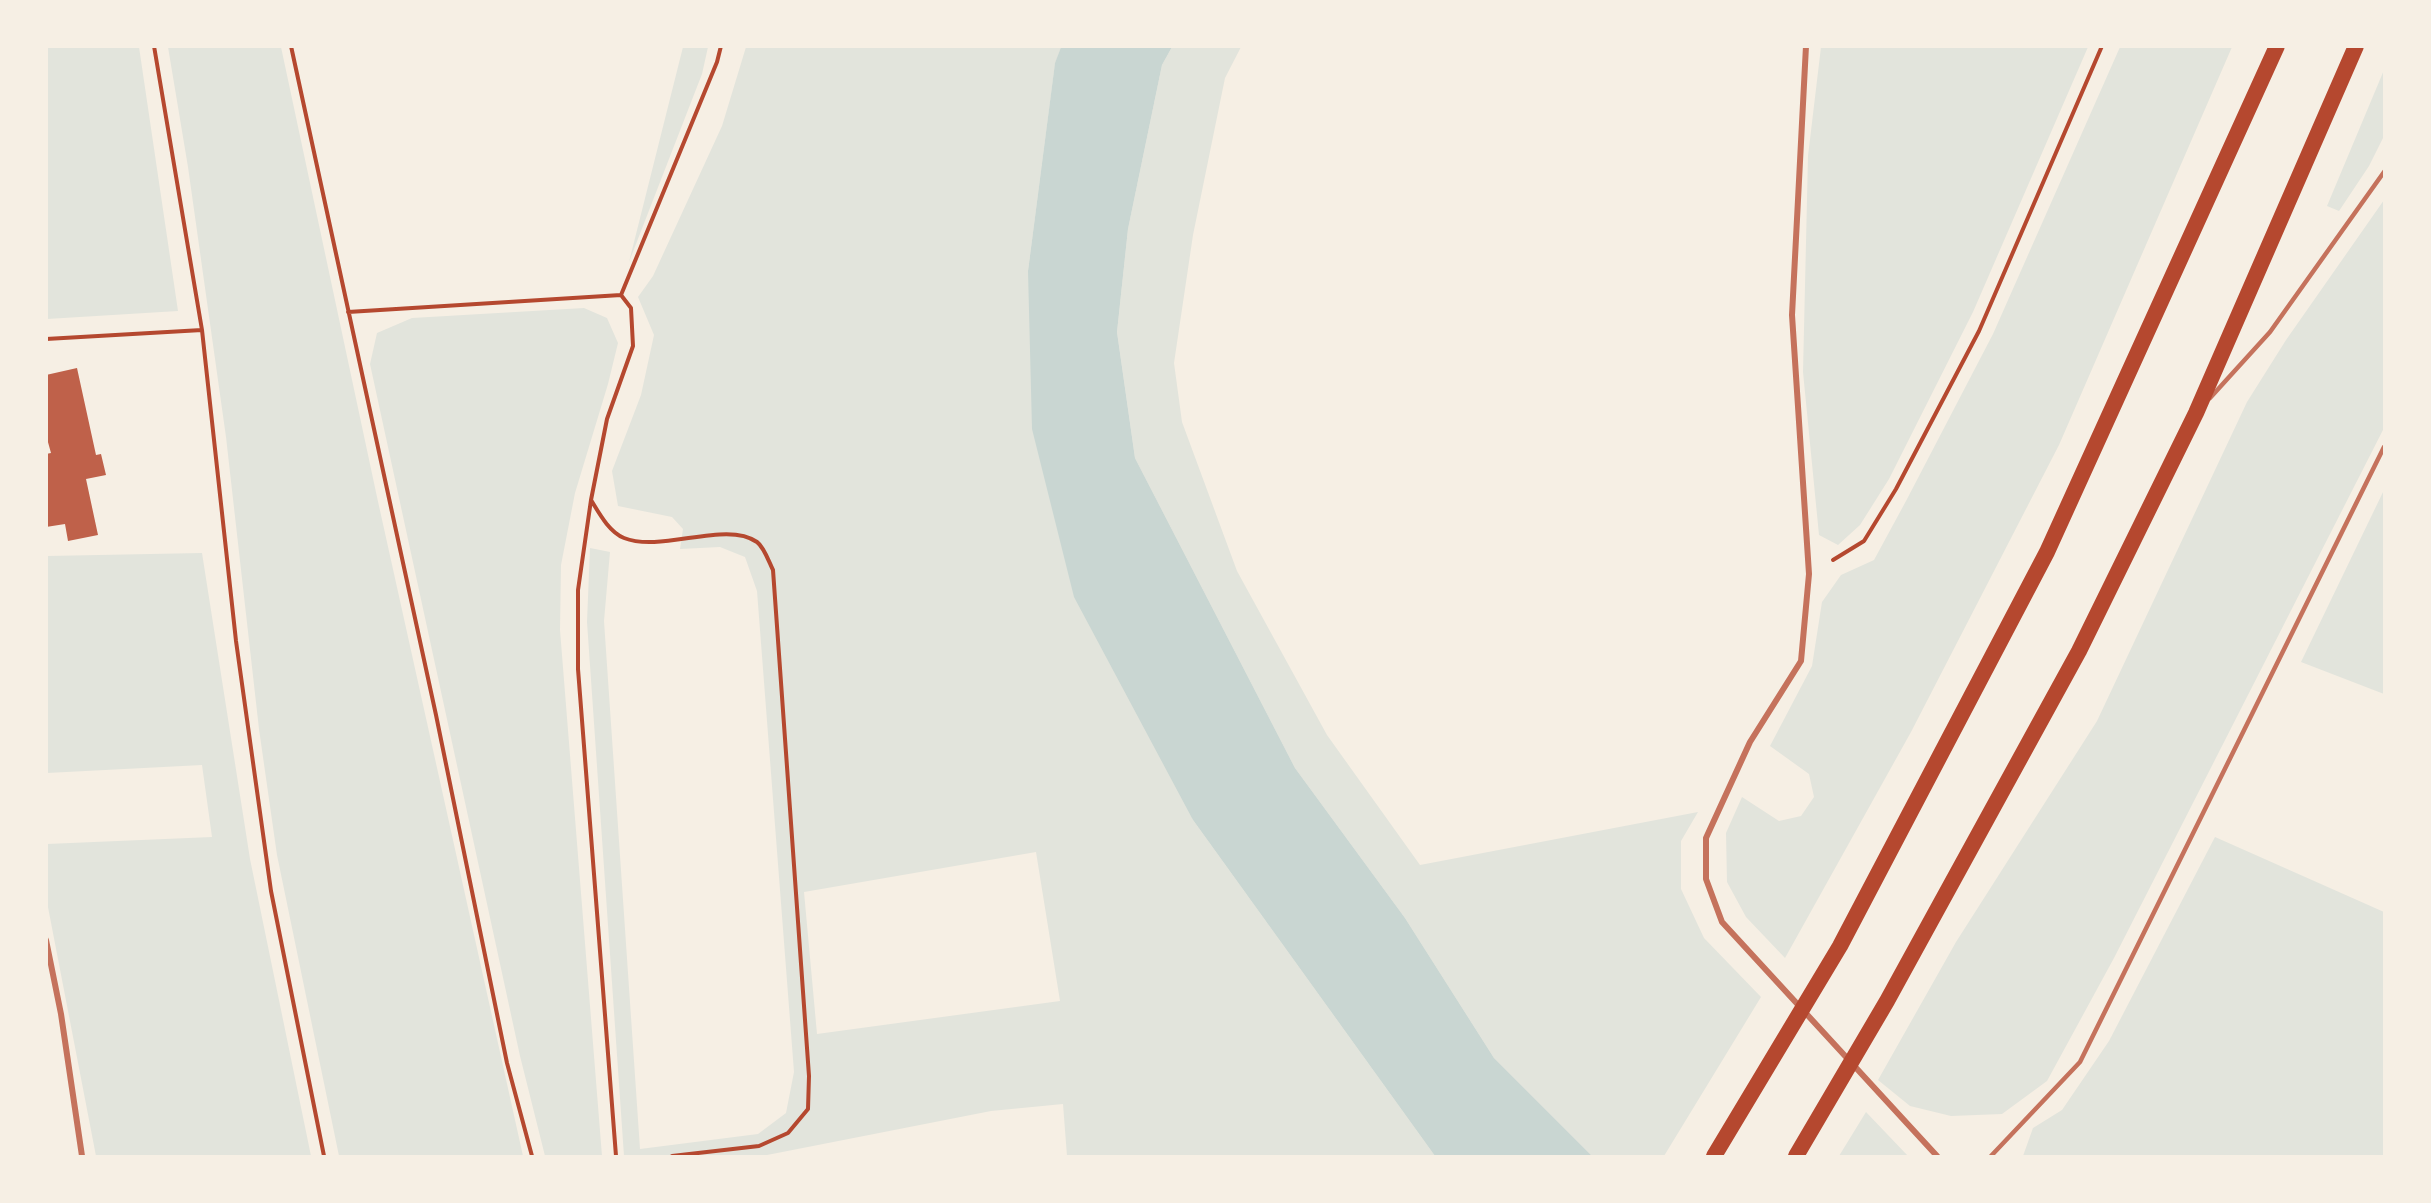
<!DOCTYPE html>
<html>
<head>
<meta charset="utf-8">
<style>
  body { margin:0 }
  #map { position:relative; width:2431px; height:1203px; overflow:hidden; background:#f6efe4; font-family:Raleway,sans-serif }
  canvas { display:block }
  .frame { position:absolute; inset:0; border:48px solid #f6efe4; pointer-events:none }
</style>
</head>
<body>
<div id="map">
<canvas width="2431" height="1203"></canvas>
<div class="frame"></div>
</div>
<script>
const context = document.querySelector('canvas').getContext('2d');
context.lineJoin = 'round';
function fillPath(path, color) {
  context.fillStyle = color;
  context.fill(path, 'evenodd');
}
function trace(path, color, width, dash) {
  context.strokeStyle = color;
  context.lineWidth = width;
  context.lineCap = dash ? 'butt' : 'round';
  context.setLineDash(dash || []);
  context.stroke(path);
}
fillPath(new Path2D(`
  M47,46L139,47L178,311L47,319Z
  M168,47H281L377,497L523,1156H339L277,855L259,729L226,437L188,167Z
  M683,47H708L702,74L629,262Z
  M746,47H1061L1055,64L1028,271L1193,820L1435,1156H1067L1063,1104L991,1111L762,1156H624L587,622L590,548L610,552L604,621L640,1149L758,1134L786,1113L794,1072L757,591L745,557L720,547L680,549L683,529L672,517L618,506L612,471L641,395L654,335L638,297L653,276L722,126ZM1036,852L1060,1001L817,1034L804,892Z
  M1172,47H1241L1225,78L1193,235L1174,363L1182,422L1237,571L1327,735L1420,865L1698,812L1681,841V889L1704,938L1761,997L1664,1156H1592L1494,1058L1405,918L1295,768L1135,458L1117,332L1128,229L1162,65Z
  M1821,47H2088L1973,312L1889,479L1860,525L1838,545L1819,535L1803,372L1808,156Z
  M2120,47H2232L2059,445L1911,732L1785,958L1746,917L1727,882L1726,833L1742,797L1779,821L1801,816L1814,797L1809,774L1770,746L1812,666L1822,602L1841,575L1874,560L1906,501L1993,334Z
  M2384,70V136L2369,166L2339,211L2327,206Z
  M2384,200V428L2114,958L2047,1081L2002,1114L1951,1116L1910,1106L1878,1080L1956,942L2097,721L2247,402L2286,340Z
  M584,308L607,318L618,343L608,384L575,493L561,565L560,630L602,1156H545L520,1056L370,364L377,333L412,318Z
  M2384,490V694L2301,662Z
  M202,553L250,859L311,1156H96L47,902V844L212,837L202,765L47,773V556Z
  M2215,837L2384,912V1156H2023L2033,1128L2062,1110L2109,1041Z
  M1866,1112L1908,1156H1839Z`), '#e2e4dc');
fillPath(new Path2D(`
  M1061,47H1172L1162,65L1128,229L1117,332L1135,458L1295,768L1405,918L1494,1058L1592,1156H1435L1193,820L1074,597L1032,429L1028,271L1055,63Z`), '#c9d6d2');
fillPath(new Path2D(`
  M77,368L96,455L101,454L106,475L86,479L98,535L68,541L65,524L46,527V454L51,453L46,435V375Z`), '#bf614a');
trace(new Path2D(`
  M154,46L202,330L236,641L271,891L324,1156
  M291,46L436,715L507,1063L532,1156
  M621,295L717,62L721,46
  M348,312L621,295L631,308L633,346L607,419L591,500L578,590V669L616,1156
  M46,339L202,330
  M591,500C599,513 609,532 624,538C662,553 726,520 757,542C764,547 769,562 773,570L809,1076L808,1109L788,1133L759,1146L672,1156
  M1833,560L1864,541L1896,489L1979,331L2102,46`), '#b5482f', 4);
trace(new Path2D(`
  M2210,398L2270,332L2384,172
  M1991,1156L2080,1062L2384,447`), '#c5725c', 4.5);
trace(new Path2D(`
  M1806,46L1792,315L1809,574L1801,661L1750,742L1706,838V879L1722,922L1937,1156
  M46,940L61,1014L82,1156`), '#c5725c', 6);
trace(new Path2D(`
  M1714,1156L1840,946L2047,552L2277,46
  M1796,1156L1887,1001L2079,651L2196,413L2356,46`), '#b5482f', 16);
</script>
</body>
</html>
